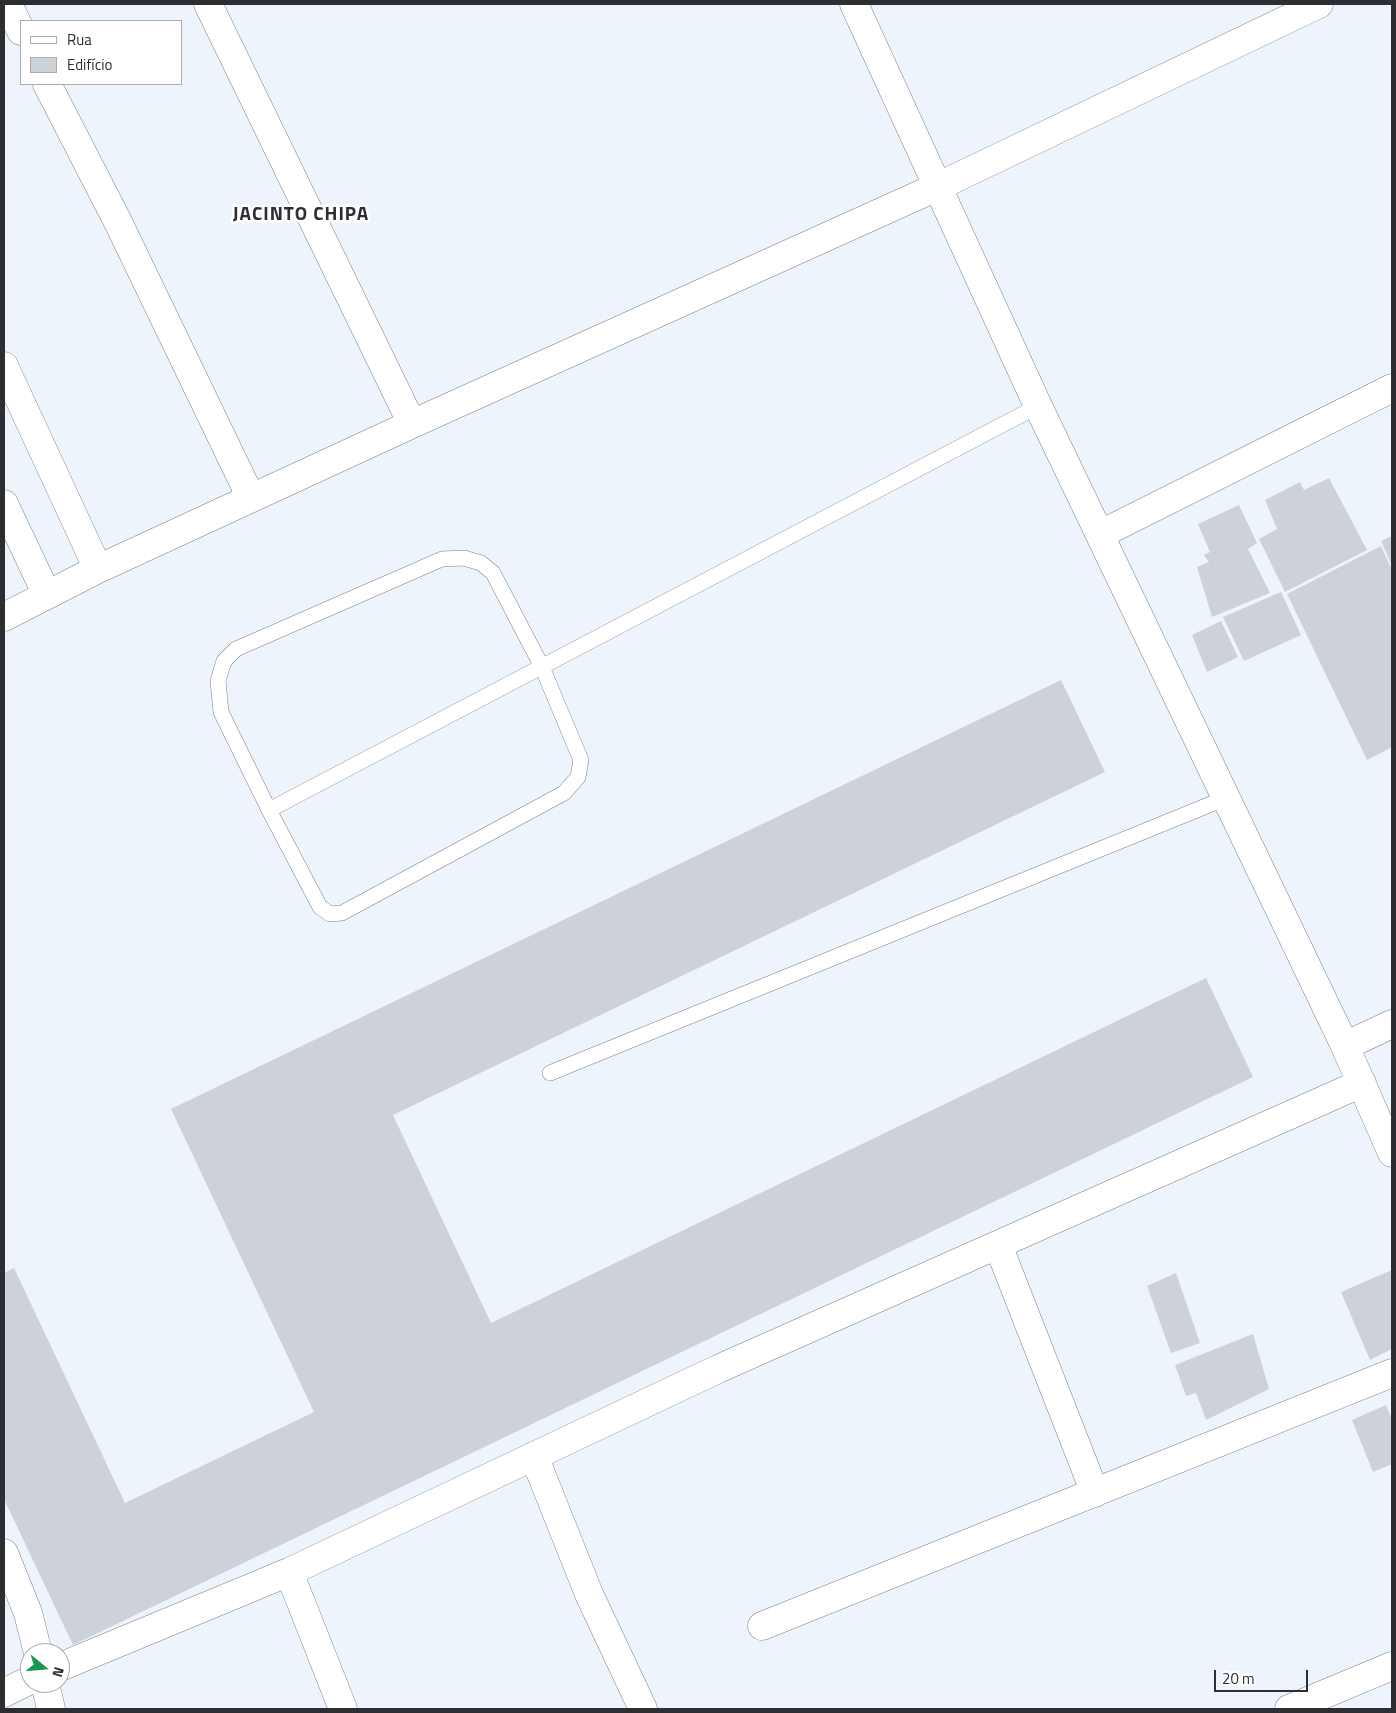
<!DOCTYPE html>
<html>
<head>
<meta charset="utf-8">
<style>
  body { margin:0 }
  #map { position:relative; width:1396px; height:1713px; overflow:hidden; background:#eef4fb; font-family:"Titillium Web",sans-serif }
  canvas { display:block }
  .frame { position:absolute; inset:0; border:5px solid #2c2e31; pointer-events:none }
  .legend { position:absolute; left:20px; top:20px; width:162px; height:65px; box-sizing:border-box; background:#fff; border:1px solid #ababad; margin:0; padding:6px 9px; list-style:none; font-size:15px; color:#2c2e31 }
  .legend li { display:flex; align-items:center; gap:10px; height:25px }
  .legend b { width:25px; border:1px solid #ababad }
  .north { position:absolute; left:20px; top:1643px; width:50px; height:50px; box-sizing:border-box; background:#fff; border:1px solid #ababad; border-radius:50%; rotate:107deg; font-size:14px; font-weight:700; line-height:20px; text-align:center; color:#2c2e31 }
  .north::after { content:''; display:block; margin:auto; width:18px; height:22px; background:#179755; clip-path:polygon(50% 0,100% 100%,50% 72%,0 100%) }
  .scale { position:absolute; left:1214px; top:1670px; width:94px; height:22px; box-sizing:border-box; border:2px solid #2c2e31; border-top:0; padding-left:6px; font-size:15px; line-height:18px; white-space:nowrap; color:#2c2e31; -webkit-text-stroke:4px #fff; paint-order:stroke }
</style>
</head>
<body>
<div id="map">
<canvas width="1396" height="1713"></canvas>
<div class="frame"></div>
<ul class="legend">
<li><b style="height:6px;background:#fff"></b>Rua</li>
<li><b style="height:14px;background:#cdd2d9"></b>Edifício</li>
</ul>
<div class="north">N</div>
<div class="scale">20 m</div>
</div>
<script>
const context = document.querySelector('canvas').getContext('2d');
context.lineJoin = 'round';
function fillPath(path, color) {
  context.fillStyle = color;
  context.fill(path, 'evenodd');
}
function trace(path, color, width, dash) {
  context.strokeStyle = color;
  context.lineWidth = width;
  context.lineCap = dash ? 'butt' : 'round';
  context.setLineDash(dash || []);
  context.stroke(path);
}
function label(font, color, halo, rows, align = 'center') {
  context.font = font + ' "Titillium Web",sans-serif';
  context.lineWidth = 5;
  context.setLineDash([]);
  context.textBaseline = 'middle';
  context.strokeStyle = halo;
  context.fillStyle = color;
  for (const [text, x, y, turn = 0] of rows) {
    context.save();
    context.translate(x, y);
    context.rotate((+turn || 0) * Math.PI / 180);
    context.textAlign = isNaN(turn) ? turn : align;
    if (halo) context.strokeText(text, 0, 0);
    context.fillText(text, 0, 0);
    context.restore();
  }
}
fillPath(new Path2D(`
  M1329,478L1367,550L1285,592L1259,539L1277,529L1265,500L1300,482L1304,490Z
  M1239,505L1257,543L1248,549L1270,593L1212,617L1197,567L1209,562L1204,555L1210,552L1198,524Z
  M1392,536V566L1381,541Z
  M1381,546L1392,570V747L1367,760L1287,594Z
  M1281,592L1301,635L1244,661L1223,617Z
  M1221,621L1238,657L1207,672L1192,635Z
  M1061,680L1105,772L393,1115L491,1323L1206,978L1253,1077L73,1645L4,1499V1273L14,1268L125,1503L314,1412L171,1109Z
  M1392,1270V1349L1370,1360L1341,1292Z
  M1176,1273L1200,1343L1171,1353L1147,1286Z
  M1253,1334L1269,1389L1206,1420L1196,1393L1186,1396L1175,1365Z
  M1386,1405L1392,1419V1464L1373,1472L1352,1420Z`), '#cdd2d9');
const service = new Path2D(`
  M464,558L481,563L493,573L542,667L581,760L578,777L564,793L342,913L330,914L320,907L269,810L221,712L218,681L224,661L236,649L442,559Z
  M269,810L1038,406
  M550,1073L1226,798`);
const minor = new Path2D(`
  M8,4L21,31
  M208,4L412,424
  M854,4L1038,406L1345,1046L1392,1153
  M47,84L118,222L251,498
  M4,366L98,569
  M4,504L47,595
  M1101,534L1392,388
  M4,617L98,569L412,424L939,186L1319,4
  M1345,1046L1392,1024
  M998,1245L1095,1493
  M534,1456L589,1594L643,1709
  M4,1553L28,1613L38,1653
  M289,1572L343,1709
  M762,1626L1392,1373
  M60,1667L289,1572L718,1369L1362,1083
  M45,1683L51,1709
  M4,1693L30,1680
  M1289,1709L1392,1666`);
trace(service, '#7c8187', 16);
trace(minor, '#7c8187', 29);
trace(service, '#fff', 15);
trace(minor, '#fff', 28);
context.letterSpacing = '1px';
label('bold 19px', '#2c2e31', '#fff', [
  ["JACINTO CHIPA",301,215]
]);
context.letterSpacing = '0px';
</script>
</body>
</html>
